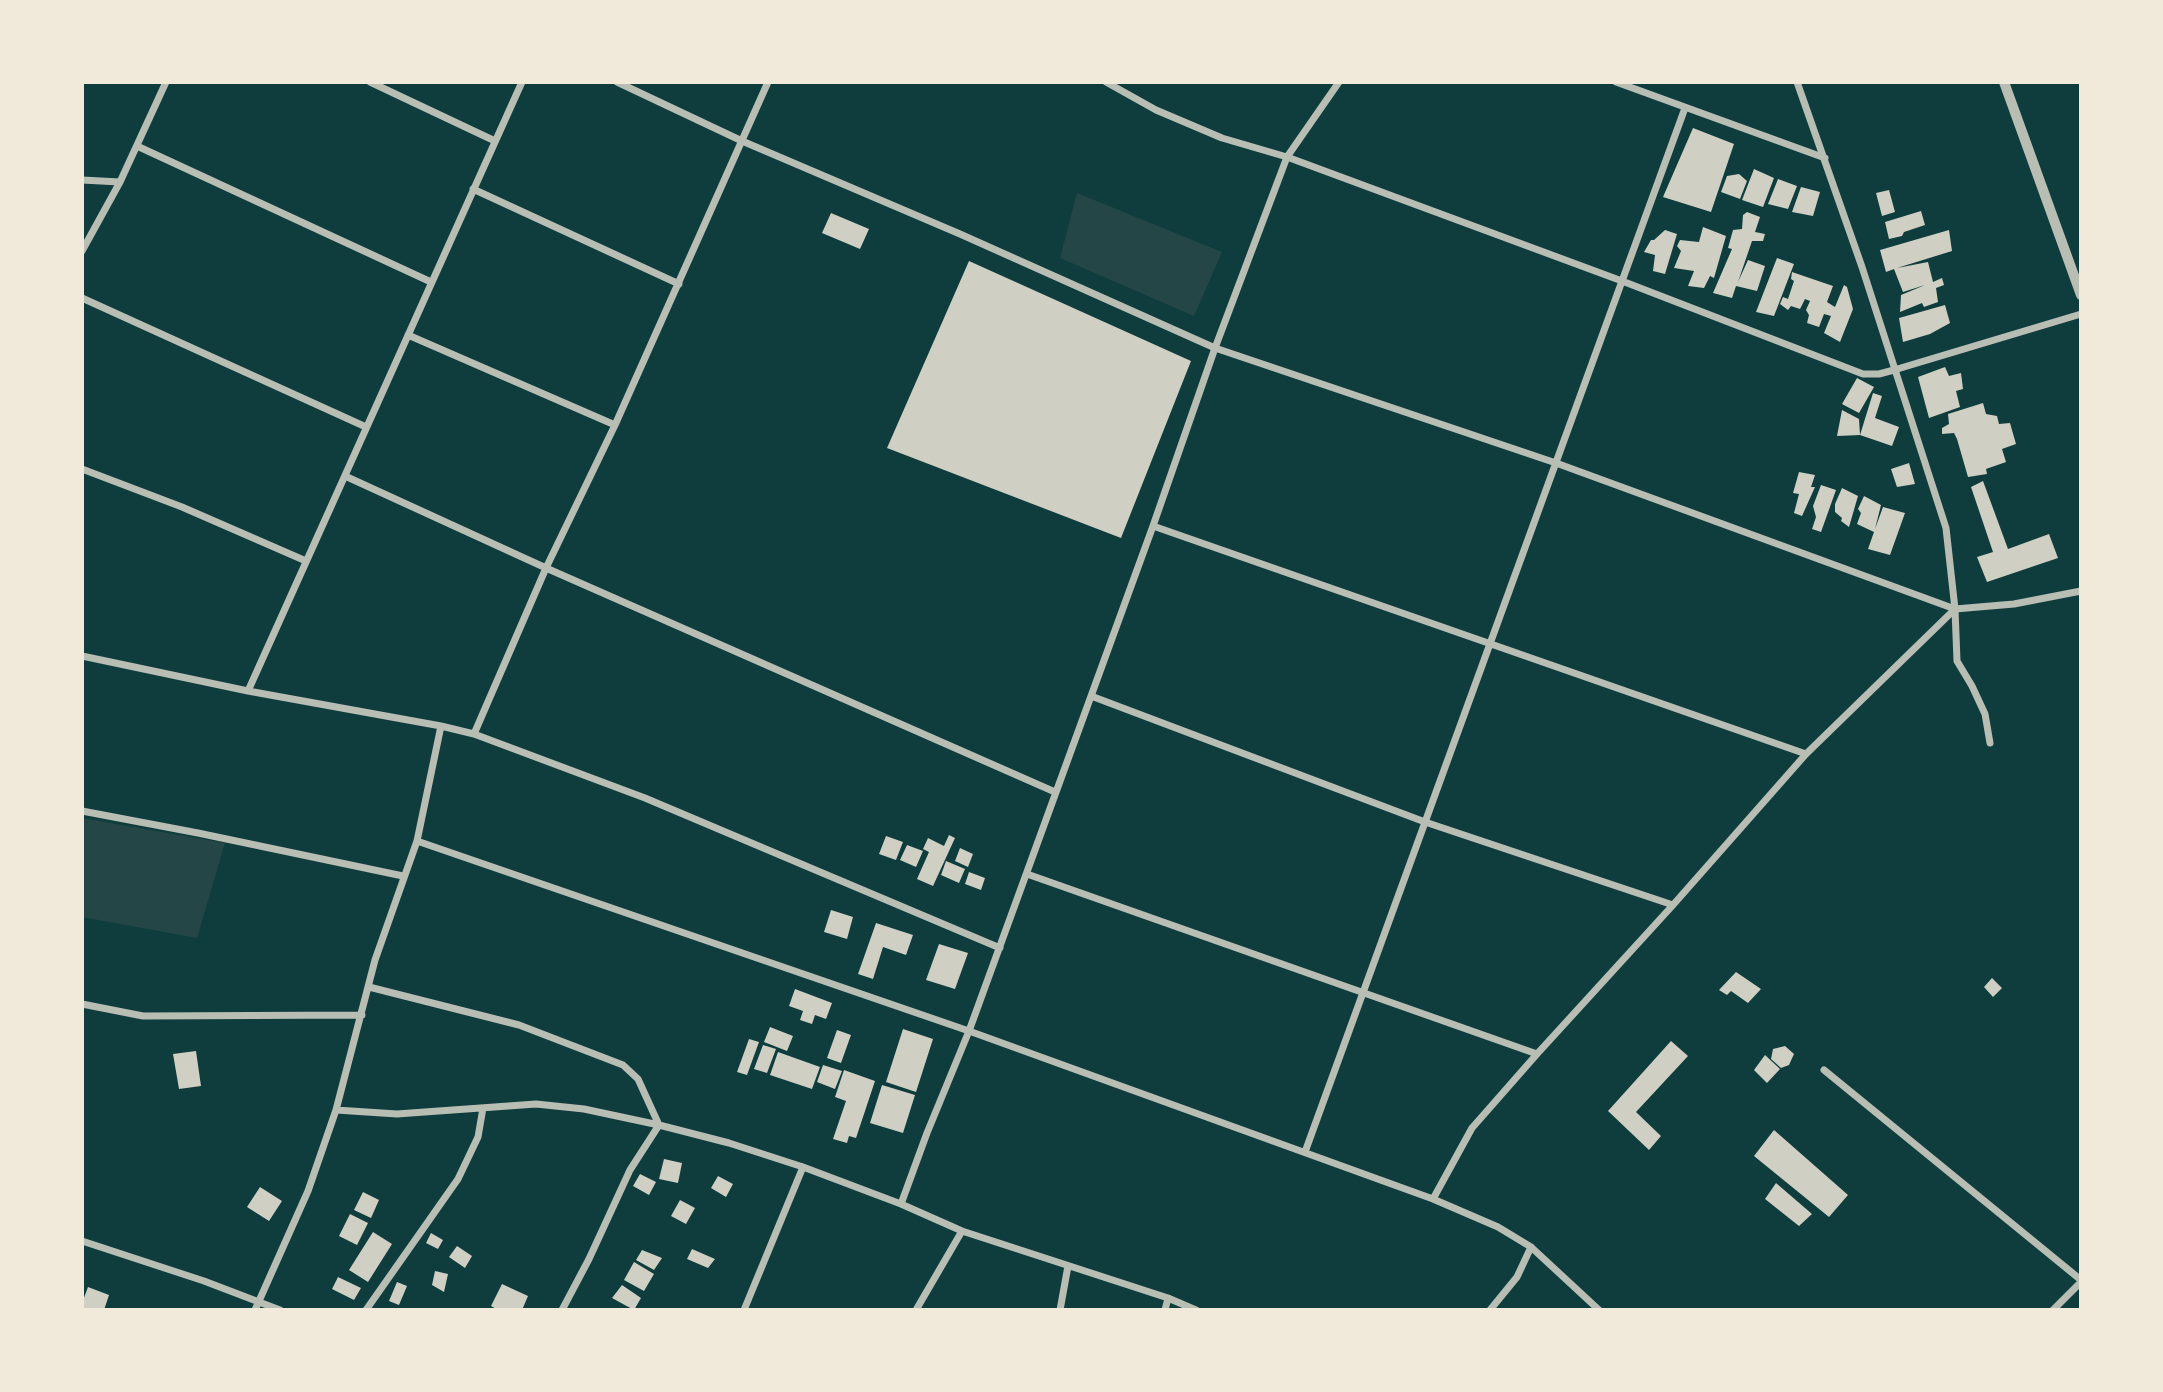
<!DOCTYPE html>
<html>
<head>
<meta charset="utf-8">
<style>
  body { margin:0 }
  #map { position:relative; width:2163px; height:1392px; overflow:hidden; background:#0f3d3e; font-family:"Roboto Serif",serif }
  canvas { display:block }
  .frame { position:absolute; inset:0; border:84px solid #f1e9da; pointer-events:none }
</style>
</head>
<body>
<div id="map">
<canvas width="2163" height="1392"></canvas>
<div class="frame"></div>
</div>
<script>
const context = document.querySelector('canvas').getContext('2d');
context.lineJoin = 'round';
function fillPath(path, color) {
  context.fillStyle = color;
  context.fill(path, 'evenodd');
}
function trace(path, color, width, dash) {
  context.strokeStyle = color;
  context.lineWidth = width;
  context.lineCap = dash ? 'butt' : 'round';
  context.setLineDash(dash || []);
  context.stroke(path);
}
fillPath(new Path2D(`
  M1077,193L1222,252L1194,316L1060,258Z
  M82,818L225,843L197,938L82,917Z`), '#244646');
fillPath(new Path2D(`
  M1693,128L1734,144L1711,212L1663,197Z
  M1754,169L1774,178L1763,207L1742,200Z
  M1739,174L1747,181L1740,199L1721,192L1727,176Z
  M1778,179L1797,186L1788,209L1768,204Z
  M1801,187L1820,192L1813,216L1792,212Z
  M1889,190L1895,212L1882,216L1876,193Z
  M1921,211L1925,225L1904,232L1902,236L1889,239L1885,222Z
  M1747,212L1760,217L1755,232L1765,234L1763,241H1752L1738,282L1748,260L1765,266L1757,291L1736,286L1732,298L1713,293L1732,249L1728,248L1733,230L1742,229L1743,215Z
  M831,213L869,229L860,249L822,233Z
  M1703,227L1726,236L1714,278L1710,276L1704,288L1688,286L1694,271L1674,268L1681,251L1677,246L1680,240L1699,242Z
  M1665,230L1677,234L1665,274L1653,271L1655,255L1644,252L1651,240H1654Z
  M1949,230L1952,251L1897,268L1928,262L1933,282L1942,278L1944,285L1936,288L1938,302L1924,307L1922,303L1900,312L1901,295L1925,285L1903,292L1894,269L1886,272L1880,250Z
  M1777,258L1794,264L1774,316L1756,312Z
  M969,261L1191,361L1121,538L887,448Z
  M1792,272L1833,286L1827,302L1835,307L1844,285L1847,287L1853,309L1840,342L1824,333L1831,316L1824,314L1819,327L1807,323L1809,315L1806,310L1810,301L1805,299L1800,309L1791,306L1788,310L1780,304L1783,297L1788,299L1794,281L1791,279Z
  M1945,305L1950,323L1930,334L1903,342L1899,318Z
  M1945,367L1949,376L1961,373L1963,389L1956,391L1960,407L1929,418L1918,377Z
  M1857,378L1874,387L1859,413L1842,404Z
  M1873,393L1882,396L1875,418L1899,427L1892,446L1860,435Z
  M1983,403L1986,414L1997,416L1999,424L2010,423L2016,444L2002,449L2006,462L1986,469L1987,474L1968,477L1957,439L1954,433L1942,434V428L1949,424L1948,414Z
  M1842,410L1859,419L1860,435L1837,436Z
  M1909,463L1915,484L1897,487L1891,469Z
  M1799,472L1815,475L1811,487H1815L1802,516L1794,513L1799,494L1793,493Z
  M1983,481L2008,549L2049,534L2058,558L1987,582L1977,557L1993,552L1971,487Z
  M1821,485L1836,490L1821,532L1812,529L1816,517L1813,506Z
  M1842,488L1858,496L1849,527L1841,521L1842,518L1835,512V504Z
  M1864,496L1881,505L1875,529L1883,507L1905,513L1890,555L1868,549L1874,532L1857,524L1861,513L1858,509Z
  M949,835L955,838L933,886L917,879L929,852L923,849L928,838L944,846Z
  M886,836L903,842L896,860L879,854Z
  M907,845L923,851L916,867L900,860Z
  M960,848L973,854L968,867L955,861Z
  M946,861L965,869L959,883L941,875Z
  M969,872L985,878L981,890L965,884Z
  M831,910L853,917L847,939L824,932Z
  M876,923L913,935L906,955L883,947L873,979L858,974Z
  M939,944L968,953L955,989L926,980Z
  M1736,972L1761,989L1748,1003L1731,991L1727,995L1719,990Z
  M1992,978L2002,988L1993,997L1984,987Z
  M795,989L832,1003L826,1019L815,1015L812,1024L800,1020L803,1011L789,1006Z
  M770,1027L793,1036L787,1051L764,1042Z
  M903,1029L933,1039L916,1092L886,1082Z
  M837,1030L851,1035L841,1063L827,1058Z
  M749,1039L759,1042L747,1075L737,1072Z
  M1671,1041L1688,1056L1636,1112L1661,1136L1649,1150L1608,1111Z
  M763,1045L776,1049L767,1073L754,1069Z
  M1785,1046L1794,1054L1789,1065L1781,1068L1771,1059L1773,1049Z
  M196,1051L201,1086L179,1089L173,1054Z
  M778,1052L820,1067L812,1089L770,1075Z
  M1765,1055L1780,1069L1767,1083L1754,1070Z
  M823,1065L842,1071L835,1089L817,1082Z
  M844,1070L875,1081L856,1138L849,1136L847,1143L833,1139L846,1101L835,1097Z
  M882,1085L915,1095L903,1133L870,1123Z
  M1774,1130L1848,1195L1829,1217L1754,1156Z
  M664,1159L682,1163L678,1183L659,1179Z
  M640,1174L656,1182L649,1195L633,1186Z
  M718,1176L733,1184L726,1197L711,1188Z
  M1776,1183L1812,1214L1799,1226L1765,1199Z
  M260,1187L282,1201L269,1221L247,1207Z
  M363,1192L379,1200L371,1218L354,1210Z
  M680,1200L695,1208L686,1224L671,1216Z
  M350,1214L368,1223L357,1245L339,1236Z
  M373,1232L392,1244L368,1282L349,1270Z
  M431,1233L443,1240L438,1249L426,1243Z
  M457,1246L472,1256L465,1268L449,1257Z
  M692,1249L715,1259L708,1268L687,1259Z
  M642,1250L662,1258L654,1270L636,1260Z
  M634,1262L654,1274L644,1291L624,1280Z
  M435,1271L448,1274L444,1292L432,1285Z
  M338,1277L361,1288L354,1300L332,1289Z
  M397,1282L407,1286L399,1305L389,1301Z
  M502,1284L528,1296L522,1310H498L491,1306Z
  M622,1285L641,1298L634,1310L612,1298Z
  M88,1287L109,1295L104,1310H82V1303Z`), '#cfcfc3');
trace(new Path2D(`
  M370,82L495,141
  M617,82L742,141L960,234L1215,348L1556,463L1955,609L2014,604L2081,591
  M1106,82L1156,110L1222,138L1287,157L1622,281L1863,374H1879L1894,370L2081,314
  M1616,82L1825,158
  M1797,82L1862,267L1946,528L1955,609L1957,661L1972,686L1985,714L1990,743
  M137,146L431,282
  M82,180L120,182
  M473,189L679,284
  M82,251L120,182L166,82
  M82,298L366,427
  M408,335L615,425
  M82,469L182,507L306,561
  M345,476L546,568L1055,792
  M1153,526L1806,754
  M82,656L248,691L441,726L474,734L645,798L1000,948
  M248,691L522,82
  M1091,696L1425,822L1673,905
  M474,734L546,568L615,425L768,82
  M82,811L198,833L403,876
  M417,841L969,1031L1433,1199L1498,1227L1531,1247L1599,1310
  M1027,874L1537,1054
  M369,987L519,1025L623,1065L638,1079L659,1125
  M82,1004L143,1016L362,1015
  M1824,1070L2081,1280
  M336,1110L397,1114L536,1104L584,1109L659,1125L729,1143L803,1167L901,1204L962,1231L1168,1298L1196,1310
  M1305,1152L1685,108
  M1433,1199L1472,1128L1537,1054L1673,905L1806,754L1955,609
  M901,1204L927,1133L969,1031L1153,526L1215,348L1287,157L1339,82
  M82,1241L204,1281L280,1310
  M255,1310L308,1191L336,1110L375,960L417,841L441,726
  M366,1310L458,1179L478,1137L483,1108
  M562,1310L589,1259L630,1170L659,1125
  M744,1310L803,1167
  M916,1310L962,1231
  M1060,1310L1068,1266
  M1165,1310L1168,1298
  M1490,1310L1517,1277L1531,1247
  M2053,1310L2081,1282`), '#b8beb3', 7);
trace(new Path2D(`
  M2004,82L2081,295`), '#b8beb3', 10);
</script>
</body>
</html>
